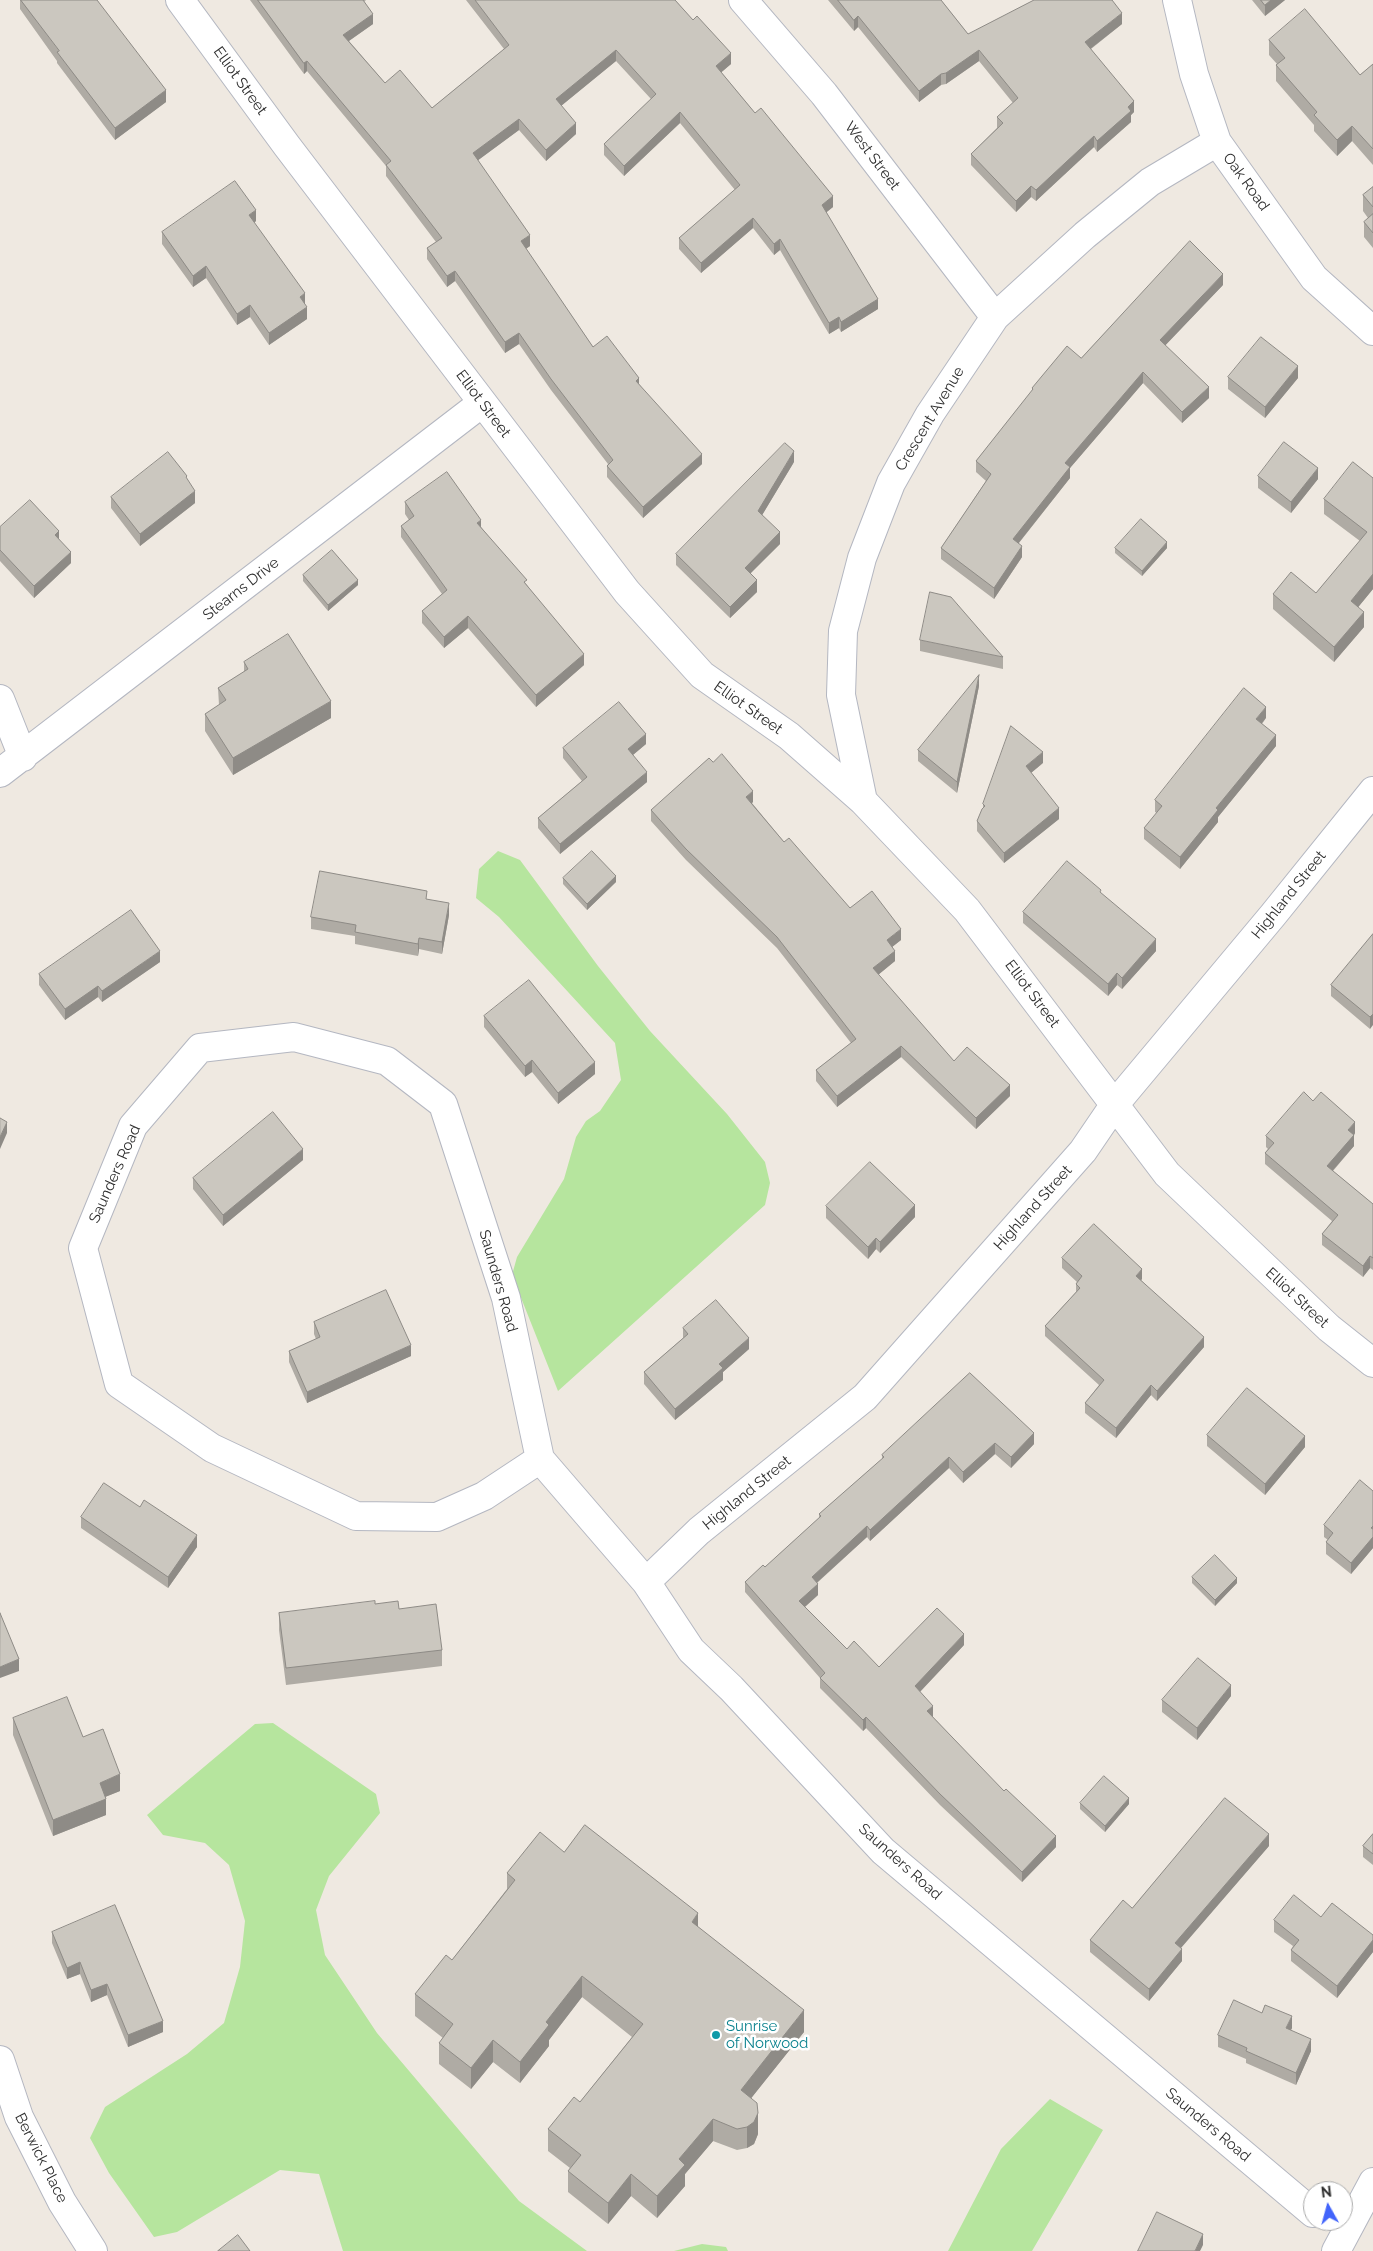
<!DOCTYPE html>
<html>
<head>
<meta charset="utf-8">
<style>
  body { margin:0 }
  #map { position:relative; width:1373px; height:2251px; overflow:hidden; background:#efe9e1; font-family:Raleway,sans-serif }
  canvas { display:block }
  .north { position:absolute; left:1303px; top:2181px; width:50px; height:50px; box-sizing:border-box; background:#fff; border:1px solid #ababab; border-radius:50%; rotate:353deg; font-size:14px; font-weight:700; line-height:20px; text-align:center; color:#2e2e2e }
  .north::after { content:''; display:block; margin:auto; width:18px; height:22px; background:#4264fb; clip-path:polygon(50% 0,100% 100%,50% 72%,0 100%) }
</style>
</head>
<body>
<div id="map">
<canvas width="1373" height="2251"></canvas>
<div class="north">N</div>
</div>
<script>
const context = document.querySelector('canvas').getContext('2d');
context.lineJoin = 'round';
function fillPath(path, color) {
  context.fillStyle = color;
  context.fill(path, 'evenodd');
}
function trace(path, color, width, dash) {
  context.strokeStyle = color;
  context.lineWidth = width;
  context.lineCap = dash ? 'butt' : 'round';
  context.setLineDash(dash || []);
  context.stroke(path);
}
function label(font, color, halo, rows, align = 'center') {
  context.font = font + ' Raleway,sans-serif';
  context.lineWidth = 5;
  context.setLineDash([]);
  context.textBaseline = 'middle';
  context.strokeStyle = halo;
  context.fillStyle = color;
  for (const [text, x, y, turn = 0] of rows) {
    context.save();
    context.translate(x, y);
    context.rotate((+turn || 0) * Math.PI / 180);
    context.textAlign = isNaN(turn) ? turn : align;
    if (halo) context.strokeText(text, 0, 0);
    context.fillText(text, 0, 0);
    context.restore();
  }
}
fillPath(new Path2D(`
  M498,851L520,860L598,966L650,1031L727,1114L765,1162L770,1183L765,1205L558,1391L512,1275L517,1257L564,1179L576,1137L586,1121L600,1111L621,1080L615,1043L499,917L476,898L479,869Z
  M273,1723L376,1794L380,1813L329,1876L316,1910L325,1955L377,2033L519,2201L587,2251H343L319,2174L280,2170L177,2232L154,2237L109,2173L90,2138L105,2107L187,2054L224,2023L240,1967L245,1921L229,1865L205,1843L163,1835L147,1815L255,1724Z
  M1050,2099L1103,2130L1032,2251H948L1001,2149Z
  M702,2244L726,2247L728,2251H674Z`), '#b6e59e');
const street = new Path2D(`
  M180,0L287,146L627,592L702,675L789,736L863,801L967,910L1167,1174L1329,1328L1373,1363
  M743,0L824,94L995,317
  M1177,0L1194,74L1217,142L1314,278L1373,331
  M0,699L23,757
  M0,773L482,403
  M863,801L841,695L843,631L862,558L891,483L930,414L995,317L1085,235L1150,182L1217,142
  M540,1459L484,1496L437,1517L356,1516L212,1448L119,1384L83,1248L133,1126L200,1048L294,1037L387,1061L443,1104L506,1298L540,1459L646,1582L691,1650L731,1688L883,1851L1313,2213
  M646,1582L699,1531L865,1397L1083,1151L1115,1104L1273,915L1373,791`);
const secondary = new Path2D(`
  M0,2060L19,2117L62,2202L93,2251
  M1336,2251L1373,2182`);
trace(street, '#b4b7c1', 30);
trace(secondary, '#b4b7c1', 30);
trace(street, '#fff', 28);
trace(secondary, '#fff', 28);
fillPath(new Path2D(`
  M20,0H97L166,102L115,140L57,63V61L20,9Z
  M250,0H366L364,2L373,24L349,41L385,83L432,108L504,49L466,0H675L731,64L721,72L833,207L826,212L878,309L841,332L839,328L829,334L780,250L774,255L753,228L701,273L679,249V238L735,190L680,123L624,176L604,155V144L651,99L616,61L561,106L576,134L546,161L519,130L478,160L530,246L526,249L593,347L639,384L702,464L643,518L607,477V466L608,464L551,390L519,344L505,353L455,281L447,287L427,259V248L436,242L386,176V166L307,71L304,74Z
  M828,0H941L968,34L1122,24L1091,49L1134,112L1131,115V122L1097,152L1094,147L1036,201L1031,197L1016,212L971,165V154L997,128V117L1013,103L979,61L946,84L941,85L919,102L858,27L854,31Z
  M1252,0H1285L1265,16Z
  M1269,40L1360,75L1373,64V165L1352,141L1337,156L1314,131V125L1276,81V65L1277,64L1269,55Z
  M1373,187V248L1364,237V222L1368,218L1363,211V195Z
  M256,221L254,223L305,305L307,319L269,345L250,317L237,325L206,278L193,287L162,244V232Z
  M1223,285L1165,345L1209,398L1182,423L1143,383L1070,468V478L1019,543L1022,557L994,599L941,559V548L986,481L976,472V461L1032,391V388L1081,358Z
  M1228,377L1298,378L1265,418L1228,389Z
  M794,462L762,515L780,544L750,573L757,592L730,618L676,565V554Z
  M1258,476L1318,479L1291,513L1258,488Z
  M1373,478V589L1358,607L1364,627L1334,662L1273,609V594L1316,593L1360,541L1324,514V499Z
  M187,479L195,503L140,546L111,508V497Z
  M405,502L481,527L527,585L584,665L536,707L468,628L444,648L422,623V611L442,594L401,537V526L409,520L405,514Z
  M0,527L59,539L71,563L34,598L0,561Z
  M1115,548H1167L1142,576L1115,553Z
  M303,575L358,585L328,611L303,581Z
  M920,640L1003,657V669L920,651Z
  M244,662L331,718L233,775L205,731V714L219,705L218,688L244,672Z
  M979,686L957,793L918,761V750Z
  M1266,718L1262,724L1276,746L1218,817V822L1180,869L1144,839V828L1157,813L1155,812V800Z
  M646,744L633,755L647,782L560,854L538,828V818L582,781L563,758V748Z
  M713,762L753,802L752,803L784,842L850,908L901,940L892,947L895,961L878,975L954,1061L1010,1096L976,1129L901,1057L837,1107L816,1081V1070L851,1043L777,948L686,860L651,821V810Z
  M1043,763L1031,773L1059,819L1004,863L977,831V821L983,808V804Z
  M563,878L616,882L587,910L563,884Z
  M1101,893L1156,951L1122,989L1117,985L1108,996L1023,923V912Z
  M427,900L449,915L442,954L419,949L418,956L355,944V936L311,929V917Z
  M1373,934L1370,1029L1331,996V985Z
  M160,962L102,1002L98,997L65,1020L39,985V974Z
  M484,1016L595,1074L558,1104L532,1072L525,1077L484,1027Z
  M1313,1101L1355,1133L1354,1135V1146L1333,1171L1373,1204V1270L1370,1268L1363,1277L1322,1245V1234L1332,1221L1265,1164V1153L1268,1149L1266,1147V1136Z
  M303,1160L223,1226L193,1189V1178Z
  M826,1206L915,1217L880,1253L876,1249L868,1259L826,1218Z
  M1062,1258L1142,1279L1141,1280L1204,1347L1157,1401L1151,1395L1116,1438L1085,1413V1403L1099,1385L1045,1336V1326L1076,1292V1284L1077,1282L1062,1268Z
  M314,1322L411,1356L307,1403L289,1362V1351L316,1339L314,1334Z
  M683,1328L749,1349L723,1372V1380L675,1420L644,1384V1372L683,1338Z
  M970,1373L1034,1444L1011,1468L995,1454L963,1483L949,1468L870,1541L867,1537L817,1583L818,1595L805,1607L847,1649L879,1667L964,1645L920,1692L933,1717L1056,1847L1022,1882L940,1805L866,1728L863,1731L820,1688V1678L745,1592V1582L765,1567L819,1518V1514L882,1459V1455Z
  M1207,1435L1305,1447L1265,1495L1207,1446Z
  M1373,1491V1548L1351,1574L1326,1554V1542L1328,1540L1324,1537V1525Z
  M140,1507L197,1547L168,1588L81,1528V1517Z
  M1192,1577L1237,1583L1215,1606L1192,1583Z
  M375,1604L399,1609L442,1650V1666L286,1685L279,1630V1613Z
  M1231,1696L1197,1740L1162,1712V1700Z
  M13,1718L120,1791L105,1797L106,1815L53,1836L13,1735Z
  M1080,1803L1129,1804L1105,1832L1080,1809Z
  M1373,1834V1865L1363,1857V1846Z
  M1269,1846L1180,1948L1182,1961L1149,2001L1090,1952V1940L1132,1908Z
  M564,1852L698,1927L804,2032L751,2098L758,2134L754,2144L747,2148L737,2150L713,2141L685,2174V2186L657,2218L631,2196L608,2224L568,2192V2171L570,2168L548,2151V2129L580,2102L632,2037L582,1997L549,2040V2046L520,2083L493,2062L471,2089L439,2064V2043L443,2038L415,2016V1994L452,1960L507,1889V1873Z
  M1321,1917L1373,1935V1952L1337,1998L1291,1961V1950L1293,1946L1274,1932V1920Z
  M52,1932L163,2032L128,2047L107,1995L91,2002L80,1974L67,1979L52,1943Z
  M1292,2028L1291,2030L1311,2051L1296,2085L1246,2063V2059L1218,2047V2035Z`), '#afaba4');
fillPath(new Path2D(`
  M1271,0H1285L1265,16V5Z
  M1122,13V24L1085,53V42Z
  M373,14V24L343,45V35Z
  M858,16V27L854,31V20Z
  M616,50V61L556,110V99Z
  M979,50V61L946,84V73Z
  M731,53V64L716,77V66Z
  M307,61V71L304,74V63Z
  M941,74V85L919,102V91Z
  M166,90V102L115,140V128Z
  M1134,101V112L1131,115V122L1097,152V141L1128,107Z
  M680,112V123L624,176V166Z
  M519,119V130L473,164V153Z
  M576,123V134L546,161V150Z
  M1352,126V141L1337,156V140Z
  M1094,136V147L1036,201V190Z
  M1031,186V197L1016,212V201Z
  M833,196V207L822,216V205Z
  M256,210V221L249,227V215Z
  M753,218V228L701,273V263Z
  M530,235V246L521,252V241Z
  M780,239V250L774,255V244Z
  M206,266V278L193,287V276Z
  M455,271V281L447,287V276Z
  M1223,274V285L1160,351V340Z
  M305,293V305L300,297Z
  M878,299V309L841,332V322Z
  M250,305V317L237,325V314Z
  M307,307V319L269,345V333Z
  M839,317V328L829,334V323Z
  M519,333V344L505,353V342Z
  M1298,366V378L1265,418V407Z
  M1143,372V383L1070,468V478L1013,550V539L1065,463Z
  M639,378V389L636,381Z
  M1209,387V398L1182,423V412Z
  M794,451V462L758,522V511Z
  M702,454V464L643,518V507Z
  M1318,468V479L1291,513V502Z
  M195,491V503L140,546V534Z
  M481,520V531L477,523Z
  M59,531V542L55,535Z
  M780,532V544L745,579V568Z
  M1167,542V548L1142,576V571Z
  M1022,546V557L994,599V588Z
  M71,552V563L34,598V586Z
  M1373,574V589L1351,616V601Z
  M358,580V585L328,611V605Z
  M757,580V592L730,618V607Z
  M1364,612V627L1334,662V647Z
  M468,616V628L444,648V637Z
  M584,654V665L536,707V695Z
  M979,675V686L957,793V782Z
  M331,701V718L233,775V758Z
  M1266,707V718L1256,730V719Z
  M646,734V744L628,759V749Z
  M1276,735V746L1218,817V822L1180,869V857L1216,808Z
  M1043,752V763L1026,777V766Z
  M647,772V782L560,854V844Z
  M753,791V802L746,808V797Z
  M1059,808V819L1004,863V853Z
  M616,876V882L587,910V904Z
  M449,903V915L442,954V942Z
  M901,929V940L887,951V940Z
  M419,938V949L418,956V944Z
  M1156,939V951L1122,989V978Z
  M160,951V962L102,1002V991Z
  M895,951V961L873,979V968Z
  M1117,973V985L1108,996V984Z
  M98,986V997L65,1020V1009Z
  M1373,1014V1025L1370,1029V1017Z
  M901,1046V1057L837,1107V1096Z
  M532,1060V1072L525,1077V1066Z
  M595,1062V1074L558,1104V1093Z
  M1010,1085V1096L976,1129V1118Z
  M7,1122V1133L0,1149V1137Z
  M1355,1122V1133L1354,1135V1146L1327,1177V1166L1348,1130Z
  M303,1149V1160L223,1226V1215Z
  M915,1205V1217L880,1253V1242Z
  M876,1238V1249L868,1259V1247Z
  M1370,1256V1268L1363,1277V1266Z
  M1142,1269V1279L1136,1286V1276Z
  M1204,1337V1347L1157,1401V1391Z
  M749,1338V1349L723,1372V1380L675,1420V1409L719,1364Z
  M411,1345V1356L307,1403V1392Z
  M1151,1385V1395L1116,1438V1428Z
  M1034,1433V1444L1011,1468V1457Z
  M1305,1436V1447L1265,1495V1484Z
  M995,1443V1454L963,1483V1472Z
  M949,1457V1468L870,1541V1530Z
  M867,1526V1537L812,1587V1577Z
  M1373,1526V1548L1351,1574V1563Z
  M197,1535V1547L168,1588V1577Z
  M1237,1578V1583L1215,1606V1600Z
  M818,1584V1595L799,1612V1601Z
  M964,1634V1645L915,1697V1686Z
  M19,1659V1671L0,1678V1667Z
  M1231,1685V1696L1197,1740V1728Z
  M933,1706V1717L927,1722V1711Z
  M866,1717V1728L863,1731V1720Z
  M120,1774V1791L100,1799V1783Z
  M1129,1798V1804L1105,1832V1826Z
  M106,1799V1815L53,1836V1820Z
  M1269,1834V1846L1175,1955V1943Z
  M1056,1836V1847L1022,1882V1872Z
  M698,1913V1934L692,1922Z
  M1373,1940V1952L1337,1998V1986Z
  M1182,1949V1961L1149,2001V1989Z
  M80,1962V1974L67,1979V1968Z
  M582,1976V1997L549,2040V2046L520,2083V2062L546,2022Z
  M107,1984V1995L91,2002V1990Z
  M804,2010V2032L741,2111V2090Z
  M1292,2016V2028L1286,2039V2028Z
  M163,2021V2032L128,2047V2035Z
  M1311,2039V2051L1296,2085V2073Z
  M493,2040V2062L471,2089V2068Z
  M758,2113V2134L754,2144L747,2148V2127Z
  M713,2119V2141L685,2174V2186L657,2218V2196L679,2159Z
  M631,2174V2196L608,2224V2203Z
  M1203,2234V2245L1200,2251H1195Z`), '#8e8b86');
const building = new Path2D(`
  M21,0H97L166,90L115,128L57,52L59,51Z
  M258,0H363L373,14L343,35L385,83L400,70L432,108L509,45L475,0H675L693,20L697,16L731,53L716,66L755,113L761,108L833,196L822,205L878,299L841,322L839,317L829,323L780,239L774,244L753,218L701,263L679,238L740,185L680,112L624,166L604,144L656,94L616,50L556,99L576,123L546,150L519,119L473,153L530,235L521,241L593,347L607,336L639,378L636,381L702,454L643,507L607,466L613,460L551,379L519,333L505,342L455,271L447,276L427,248L442,238L386,165L391,161L307,61L304,63Z
  M838,0H941L968,34L1034,0H1112L1122,13L1085,42L1134,101L1128,107L1131,111L1097,141L1094,136L1036,190L1031,186L1016,201L971,154L1003,123L997,117L1018,98L979,50L946,73L941,74L919,91L858,16L854,20Z
  M1261,0H1271L1265,5Z
  M1305,9L1360,75L1373,64V149L1352,126L1337,140L1314,115L1317,112L1276,65L1285,58L1269,40Z
  M235,181L256,210L249,215L305,293L300,297L307,307L269,333L250,305L237,314L206,266L193,276L162,232Z
  M1373,187V207L1363,195Z
  M1373,214V233L1364,222Z
  M1190,241L1223,274L1160,340L1209,387L1182,412L1143,372L1065,463L1070,467L1013,539L1022,546L994,588L941,548L991,474L976,461L1033,389L1032,388L1067,346L1081,358Z
  M1261,337L1298,366L1265,407L1228,377Z
  M1284,442L1318,468L1291,502L1258,476Z
  M785,443L794,451L758,511L780,532L745,568L757,580L730,607L676,554Z
  M168,452L187,476L186,477L195,491L140,534L111,497Z
  M1353,462L1373,478V574L1351,601L1364,612L1334,647L1273,594L1291,572L1316,593L1367,532L1324,499Z
  M447,472L481,520L477,523L527,580L524,582L584,654L536,695L468,616L444,637L422,611L447,590L401,526L414,516L405,502Z
  M30,500L59,531L55,535L71,552L34,586L0,550V527Z
  M1141,519L1167,542L1142,571L1115,548Z
  M332,550L358,580L328,605L303,575Z
  M930,592L951,597L1003,657L920,640Z
  M288,634L331,701L233,758L205,714L226,700L218,688L248,669L244,662Z
  M979,675L957,782L918,750Z
  M1244,688L1266,707L1256,719L1276,735L1216,808L1218,810L1180,857L1144,828L1162,806L1155,800Z
  M619,702L646,734L628,749L647,772L560,844L538,818L587,777L563,748Z
  M1011,726L1043,752L1026,766L1059,808L1004,853L977,821L982,809L985,806L983,804Z
  M722,754L753,791L746,797L784,842L789,838L850,908L872,891L901,929L887,940L895,951L873,968L954,1061L967,1047L1010,1085L976,1118L901,1046L837,1096L816,1070L856,1039L777,937L686,849L651,810L709,758L713,762Z
  M592,851L616,876L587,904L563,878Z
  M1067,861L1101,890L1100,892L1156,939L1122,978L1117,973L1108,984L1023,912Z
  M320,871L427,891L426,899L449,903L442,942L419,938L418,944L355,932L356,925L311,917Z
  M131,910L160,951L102,991L98,986L65,1009L39,974Z
  M1373,934V1014L1370,1017L1331,985Z
  M529,980L595,1062L558,1093L532,1060L525,1066L484,1016Z
  M1304,1092L1313,1101L1321,1092L1355,1122L1348,1130L1354,1135L1327,1166L1373,1204V1258L1370,1256L1363,1266L1322,1234L1338,1215L1265,1153L1274,1143L1266,1136Z
  M273,1112L303,1149L223,1215L193,1178Z
  M0,1118L7,1122L0,1137Z
  M870,1162L915,1205L880,1242L876,1238L868,1247L826,1206Z
  M1094,1224L1142,1269L1136,1276L1204,1337L1157,1391L1151,1385L1116,1428L1085,1403L1104,1380L1045,1326L1080,1288L1076,1284L1082,1276L1062,1258Z
  M386,1290L411,1345L307,1392L289,1351L320,1337L314,1322Z
  M716,1300L749,1338L719,1364L723,1368L675,1409L644,1372L688,1334L683,1328Z
  M970,1373L1034,1433L1011,1457L995,1443L963,1472L949,1457L870,1530L867,1526L812,1577L818,1584L799,1601L847,1649L854,1641L879,1667L937,1608L964,1634L915,1686L933,1706L927,1711L1004,1791L1006,1789L1056,1836L1022,1872L940,1794L866,1717L863,1720L820,1678L825,1673L745,1582L763,1565L765,1567L821,1516L819,1514L884,1457L882,1455Z
  M1247,1388L1305,1436L1265,1484L1207,1435Z
  M1360,1480L1373,1491V1526L1371,1528L1373,1529V1537L1351,1563L1326,1542L1333,1533L1324,1525Z
  M104,1483L140,1507L144,1500L197,1535L168,1577L81,1517Z
  M1215,1555L1237,1578L1215,1600L1192,1577Z
  M375,1601V1604L398,1601L399,1609L436,1604L442,1650L286,1668L279,1613Z
  M0,1613L19,1659L0,1667Z
  M1198,1658L1231,1685L1197,1728L1162,1700Z
  M67,1697L83,1737L103,1729L120,1774L100,1783L106,1799L53,1820L13,1718Z
  M1104,1776L1129,1798L1105,1826L1080,1803Z
  M1225,1798L1269,1834L1175,1943L1182,1949L1149,1989L1090,1940L1123,1900L1132,1908Z
  M585,1825L698,1913L692,1922L804,2010L741,2090L757,2103L758,2113L754,2122L747,2127L737,2129L713,2119L679,2159L685,2165L657,2196L631,2174L608,2203L568,2171L581,2155L548,2129L574,2097L580,2102L643,2024L582,1976L546,2022L549,2025L520,2062L493,2040L471,2068L439,2043L453,2024L415,1994L446,1955L452,1960L515,1880L507,1873L540,1832L564,1852Z
  M1373,1834V1854L1363,1846Z
  M1294,1895L1321,1917L1332,1903L1373,1935V1940L1337,1986L1291,1950L1299,1940L1274,1920Z
  M115,1905L163,2021L128,2035L107,1984L91,1990L80,1962L67,1968L52,1932Z
  M1234,2000L1262,2013L1265,2005L1292,2016L1286,2028L1311,2039L1296,2073L1246,2051L1247,2048L1218,2035Z
  M1157,2212L1203,2234L1195,2251H1138Z
  M238,2235L250,2251H218Z`);
fillPath(building, '#cbc7bf');
trace(building, '#8e8b86', 1);
for (const [x, y, r, color] of [
  [716,2035,5,"#0f9aa8"]
]) {
  const dot = new Path2D();
  dot.arc(x, y, r, 0, 2 * Math.PI);
  context.fillStyle = color;
  context.fill(dot);
  trace(dot, '#fff', 2);
}
label('15px', '#2e2e2e', '#fff', [
  ["Elliot Street",240,81,54],
  ["West Street",872,156,53],
  ["Oak Road",1246,182,54],
  ["Elliot Street",483,404,53],
  ["Crescent Avenue",930,419,-59],
  ["Stearns Drive",241,589,-38],
  ["Elliot Street",748,708,35],
  ["Highland Street",1289,895,-51],
  ["Elliot Street",1032,994,53],
  ["Saunders Road",115,1174,-66],
  ["Highland Street",1033,1208,-48],
  ["Saunders Road",498,1281,74],
  ["Elliot Street",1297,1298,43],
  ["Highland Street",747,1493,-39],
  ["Saunders Road",900,1862,42],
  ["Saunders Road",1208,2125,40],
  ["Berwick Place",41,2158,63]
]);
label('15px', '#0d838f', '#fff', [
  ["Sunrise",726,2026],
  ["of Norwood",726,2043]
], 'left');
</script>
</body>
</html>
